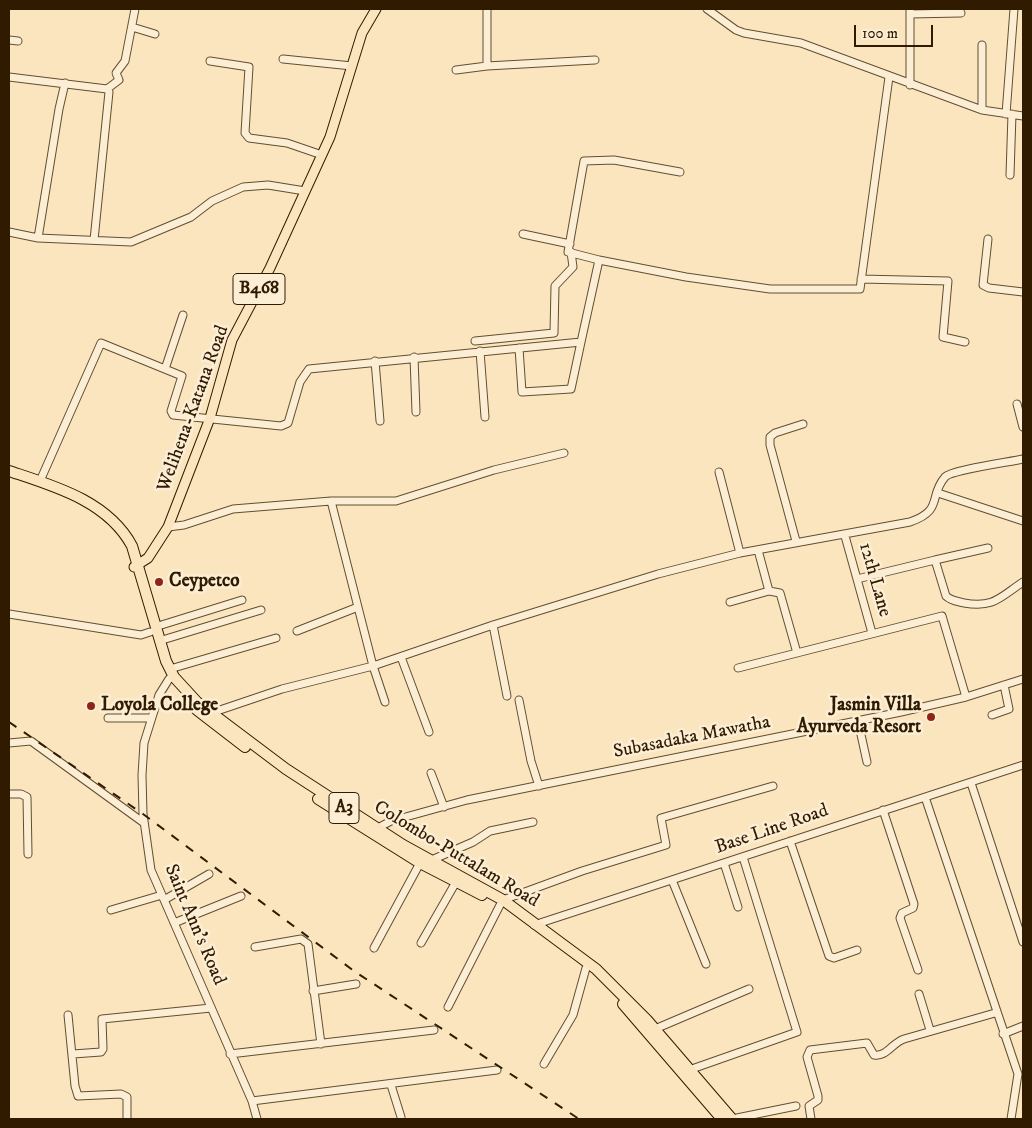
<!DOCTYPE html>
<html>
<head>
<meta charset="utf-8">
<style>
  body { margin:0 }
  #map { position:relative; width:1032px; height:1128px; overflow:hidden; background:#fbe5be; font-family:"IM FELL DW Pica",serif }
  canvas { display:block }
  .frame { position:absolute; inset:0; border:10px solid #301b00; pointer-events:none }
  .scale { position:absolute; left:854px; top:25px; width:79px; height:22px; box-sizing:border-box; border:2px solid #301b00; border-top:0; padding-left:6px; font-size:15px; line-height:18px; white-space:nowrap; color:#301b00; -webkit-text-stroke:4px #fceed5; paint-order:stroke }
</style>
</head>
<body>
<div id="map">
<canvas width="1032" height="1128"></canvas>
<div class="frame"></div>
<div class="scale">100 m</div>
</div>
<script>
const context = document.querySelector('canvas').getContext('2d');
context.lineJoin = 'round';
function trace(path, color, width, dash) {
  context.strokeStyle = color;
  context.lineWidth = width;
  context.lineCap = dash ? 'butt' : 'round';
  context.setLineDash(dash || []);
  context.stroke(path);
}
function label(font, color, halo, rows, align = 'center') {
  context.font = font + ' "IM FELL DW Pica",serif';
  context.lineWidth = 5;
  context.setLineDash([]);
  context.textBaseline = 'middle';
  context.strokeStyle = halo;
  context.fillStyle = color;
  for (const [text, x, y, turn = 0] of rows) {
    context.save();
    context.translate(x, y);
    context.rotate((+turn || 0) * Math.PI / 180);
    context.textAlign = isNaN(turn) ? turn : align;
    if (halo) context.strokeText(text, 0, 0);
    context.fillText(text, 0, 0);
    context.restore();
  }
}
const minor = new Path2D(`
  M487,9V66
  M707,9L736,30L744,33L801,43L982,110L1023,116
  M910,14L961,13
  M132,27L155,34
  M9,40L18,41
  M982,45V110
  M283,59L352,66
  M210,61L249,67L245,133L249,138L287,143L322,155
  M456,70L487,66L595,60
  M9,77L107,89L109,92L94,240
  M910,85V9
  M107,89L119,80L116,73L125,61L135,9
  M1006,114L1014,9
  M1010,175L1012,114
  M9,232L38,238L131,242L191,217L212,201L243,187L268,185L305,191
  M523,234L570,244
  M38,238L59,109L65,83
  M988,239L983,285L989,288L1023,292
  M599,260L568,252L584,161L614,160L680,172
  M861,279L948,281L943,337L965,342
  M475,341L554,333L555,286L573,267L571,252
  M519,348L522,392L571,389L581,342
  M480,351L485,417
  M414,357L416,412
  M375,361L380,421
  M165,369L183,315
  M1017,404L1023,427
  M719,472L740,553
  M40,481L101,343L182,376L171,411L173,415L281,426L288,423L300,382L309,369L581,342L599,260L686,277L770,289H860L889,77
  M938,493L1023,521
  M331,501L373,666L385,702
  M168,527L184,525L233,509L331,501H396L494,470L564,453
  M845,536L872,633
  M796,541L770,445V437L775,433L803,424
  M758,550L769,591L780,593L797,653
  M935,560L988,548
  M857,579L935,560L946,596C951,601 957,601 964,603C994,608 999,598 1023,582
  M730,602L769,591
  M9,614L141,635L150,632
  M493,625L507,696
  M155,627L242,600
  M297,631L358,607
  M159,641L261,610
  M401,657L429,732
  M738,668L942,616L966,697
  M170,669L276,638
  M169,679L159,695L144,743L142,775L143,814L151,870L252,1101L257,1119
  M519,700L531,761L539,786
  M211,713L282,689L373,666L493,625L658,574L740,553L910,522C944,510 928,497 945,477C951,470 1010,462 1023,459
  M992,715L1009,709L1004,685
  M108,718H151
  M858,721L867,762
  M9,743L31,741L144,823
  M431,773L444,807
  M971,783L1023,942
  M9,794H21L27,797L28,854
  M925,797L1018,1074L1011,1119
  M883,810L914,904L913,908L902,913L900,918L918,970
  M374,830L391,821L467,800L901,712L966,697L1023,679
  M790,841L829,956L834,958L857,950
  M427,862L473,842L490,831L533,822
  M724,863L738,907
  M672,880L706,964
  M164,900L209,874
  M503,900L582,871L666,845L661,818L773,786
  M111,910L162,895
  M174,923L241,896
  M534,925L1023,765
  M421,943L456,882
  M255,947L301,939L308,944L321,1044
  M374,948L420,863
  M313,991L356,984
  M919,994L930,1030
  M448,1007L500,905
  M68,1015L75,1086L78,1096L121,1094L127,1097V1119
  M655,1029L749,989
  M1003,1034L1023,1026
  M73,1054L101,1052L103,1049L102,1019L211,1008
  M230,1054L434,1030
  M544,1064L573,1015L586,968
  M689,1070L797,1032L743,857
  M391,1085L401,1117
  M252,1101L497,1070
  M732,1119L796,1106
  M811,1119L809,1106L818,1100V1096L807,1057L810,1050L867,1043L874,1055C887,1057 892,1043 904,1039L995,1013`);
const major = new Path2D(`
  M134,567L148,558L168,527L210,418L232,340L270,268L330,137L362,33L376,9`);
const highway = new Path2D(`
  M9,471C54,486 108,501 132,546L166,661L174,677L197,702L286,769L403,845L503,900L596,969L647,1020L732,1119
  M197,710L245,747
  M318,799L420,863L482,895
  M623,1004L722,1119`);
trace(minor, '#634e30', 9);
trace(major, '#301b00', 11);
trace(highway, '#301b00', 12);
trace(minor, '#fceed5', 7);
trace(major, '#fbe5be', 9);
trace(highway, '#fbe5be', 10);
trace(new Path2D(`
  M9,722L143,814L354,971L579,1119`), '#301b00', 2, [9, 9]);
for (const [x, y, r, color] of [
  [159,582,5,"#8f2418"],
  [91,706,5,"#8f2418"],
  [931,717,5,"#8f2418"]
]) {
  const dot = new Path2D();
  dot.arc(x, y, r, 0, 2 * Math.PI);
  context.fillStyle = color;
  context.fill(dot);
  trace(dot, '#fceed5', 2);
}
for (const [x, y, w] of [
  [259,289,52],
  [344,808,30]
]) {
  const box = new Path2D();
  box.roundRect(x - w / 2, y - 15.5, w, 31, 4);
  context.fillStyle = '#fceed5';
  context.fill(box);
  trace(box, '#301b00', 1);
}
label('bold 18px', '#301b00', null, [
  ["B468",259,289],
  ["A3",344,808]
]);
label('19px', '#301b00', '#fceed5', [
  ["Welihena-Katana Road",194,409,-70],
  ["12th Lane",874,580,74],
  ["Subasadaka Mawatha",692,738,-11],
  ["Base Line Road",772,830,-19],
  ["Colombo-Puttalam Road",456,855,31],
  ["Saint Ann's Road",194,925,67]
]);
label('bold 19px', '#301b00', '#fceed5', [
  ["Ceypetco",169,582],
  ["Loyola College",101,706],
  ["Jasmin Villa",921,706,"right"],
  ["Ayurveda Resort",921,728,"right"]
], 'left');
</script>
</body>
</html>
